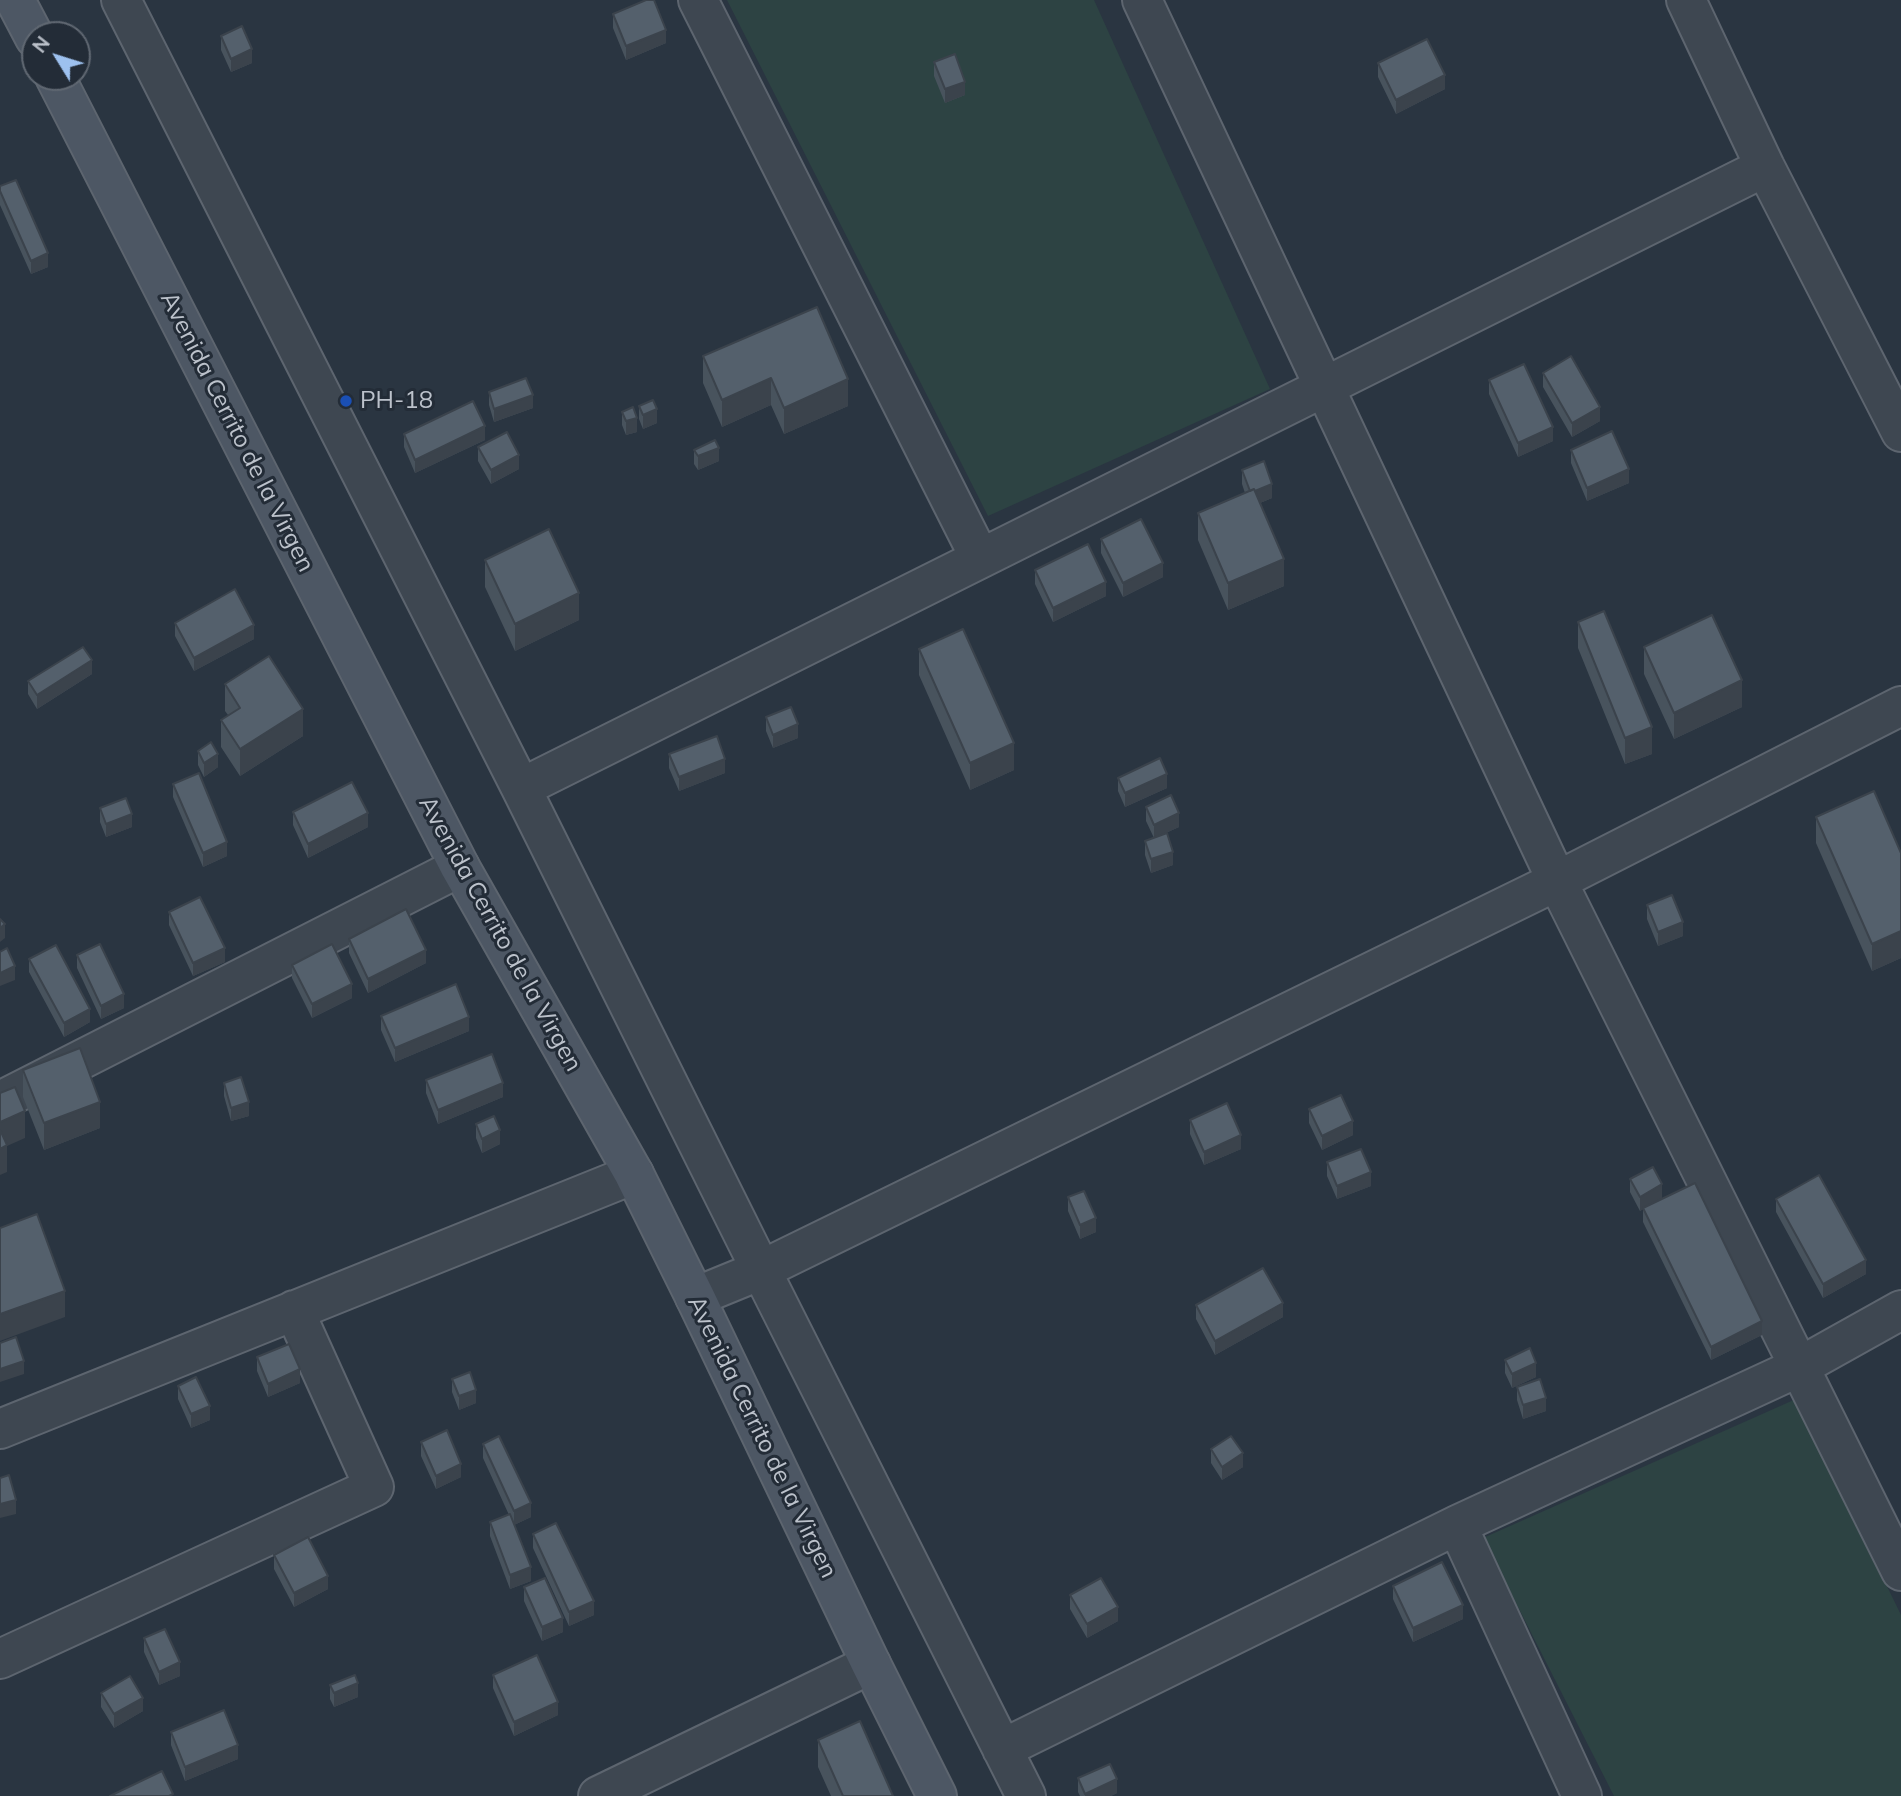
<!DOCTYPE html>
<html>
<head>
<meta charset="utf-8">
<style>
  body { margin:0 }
  #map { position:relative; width:1901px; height:1796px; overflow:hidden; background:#2a3541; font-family:Mulish,sans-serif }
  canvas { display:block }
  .north { position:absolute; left:21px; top:21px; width:70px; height:70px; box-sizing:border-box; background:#232c37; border:2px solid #606872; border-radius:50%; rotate:308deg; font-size:19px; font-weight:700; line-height:28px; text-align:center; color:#bcc2cb }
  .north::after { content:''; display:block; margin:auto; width:24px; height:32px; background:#9dc1ef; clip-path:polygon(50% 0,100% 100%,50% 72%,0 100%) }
</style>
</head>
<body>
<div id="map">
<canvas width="1901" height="1796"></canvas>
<div class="north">N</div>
</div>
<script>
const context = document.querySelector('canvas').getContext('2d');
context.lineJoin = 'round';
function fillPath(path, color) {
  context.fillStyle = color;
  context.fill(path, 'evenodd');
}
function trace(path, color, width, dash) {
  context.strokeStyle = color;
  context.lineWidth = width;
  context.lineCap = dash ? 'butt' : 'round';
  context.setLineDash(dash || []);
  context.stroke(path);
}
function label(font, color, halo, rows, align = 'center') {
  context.font = font + ' Mulish,sans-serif';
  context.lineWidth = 6;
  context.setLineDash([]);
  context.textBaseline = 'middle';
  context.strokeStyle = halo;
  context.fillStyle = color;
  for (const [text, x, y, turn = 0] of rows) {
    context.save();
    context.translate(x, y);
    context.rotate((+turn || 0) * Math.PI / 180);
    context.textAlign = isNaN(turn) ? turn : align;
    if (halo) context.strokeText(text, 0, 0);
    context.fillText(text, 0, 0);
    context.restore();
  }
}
fillPath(new Path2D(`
  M727,0H1094L1270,389L988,516Z
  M1796,1399L1901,1615V1796H1614L1483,1538Z`), '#2d4343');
const street = new Path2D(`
  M121,0L521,788L761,1270L1026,1796
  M698,0L980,558
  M1142,0L1557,881L1901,1571
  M1686,0L1765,167L1901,432
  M521,788L1765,167
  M0,1101L460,867
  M695,1297L761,1270L1557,881L1901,706
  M0,1429L634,1174
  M1457,1525L1582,1796
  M0,1659L374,1487L294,1310
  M1002,1749L1457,1525L1799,1367L1901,1310
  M598,1796L871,1664`);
const secondary = new Path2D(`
  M15,0L35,38
  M55,77L460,867L634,1174L695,1297L871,1664L937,1796`);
trace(street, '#5d656f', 42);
trace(secondary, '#5d656f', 42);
trace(street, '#3e4751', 38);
trace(secondary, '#4d5764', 38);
fillPath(new Path2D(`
  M613,14L666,43L626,60L613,28Z
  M221,36L252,63L231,72L221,50Z
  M934,62L965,95L945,103L934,76Z
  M1378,63L1445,89L1396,114L1378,77Z
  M0,186L48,267L31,274L0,205Z
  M817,307L848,406L784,434L771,405L722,427L703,383V356Z
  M1543,373L1600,421L1572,437L1543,387Z
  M1489,380L1553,441L1518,457L1489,394Z
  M489,392L533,408L494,422L489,405Z
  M639,406L657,423L643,429L639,419Z
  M622,412L637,432L626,435L622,425Z
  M404,434L485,440L415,473L404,447Z
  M478,447L519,469L491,484L478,461Z
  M694,450L719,461L698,470L694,464Z
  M1571,450L1629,483L1587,501L1571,463Z
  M1242,470L1272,498L1260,503L1284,586L1228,610L1198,540V513L1245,493L1242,484Z
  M1101,539L1163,577L1123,597L1101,553Z
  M485,560L579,620L515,651L485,587Z
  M1035,570L1106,596L1053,622L1035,584Z
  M1578,622L1652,754L1625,764L1578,648Z
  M175,623L254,639L194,671L175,636Z
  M1644,647L1742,707L1674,739L1644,674Z
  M919,649L1014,770L970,790L919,675Z
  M92,674L37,709L28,694V681Z
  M225,684L303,736L240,776L221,747V720L228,715L225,711Z
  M766,717L798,738L773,748L766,731Z
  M198,751L218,767L204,777L198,765Z
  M669,754L725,773L679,791L669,768Z
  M1118,778L1167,788L1125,807L1118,791Z
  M173,784L227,856L203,867L173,797Z
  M1146,807L1179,827L1159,836L1173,865L1151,873L1145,855V841L1154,838L1146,821Z
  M100,808L132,827L106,837L100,822Z
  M293,812L368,827L308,858L293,825Z
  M1816,817L1901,853V958L1872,971L1816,843Z
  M1647,905L1683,936L1658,946L1647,919Z
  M169,912L225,962L193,976L169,925Z
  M349,939L426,963L368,993L349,953Z
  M77,955L124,1008L101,1019L77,968Z
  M29,959L90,1022L64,1037L29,972Z
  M292,965L352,998L312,1018L292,978Z
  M381,1016L469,1031L395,1062L381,1030Z
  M23,1070L100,1128L44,1150L23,1097Z
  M426,1080L503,1097L438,1124L426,1093Z
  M224,1083L249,1116L231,1121L224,1096Z
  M1309,1109L1353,1135L1322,1150L1309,1123Z
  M1190,1120L1241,1149L1204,1165L1190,1134Z
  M476,1124L500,1144L482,1153L476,1138Z
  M1327,1162L1371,1186L1337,1199L1327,1176Z
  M1630,1179L1662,1198L1649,1206L1762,1335L1711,1360L1643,1222V1209L1640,1211L1630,1192Z
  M1068,1197L1096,1232L1080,1239L1068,1211Z
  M1776,1199L1866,1274L1823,1298L1776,1212Z
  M1196,1305L1283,1317L1215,1355L1196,1319Z
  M257,1357L300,1383L268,1397L257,1371Z
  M1505,1360L1536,1377L1512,1388L1505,1373Z
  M452,1379L476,1403L459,1410L452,1392Z
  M178,1386L210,1420L191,1428L178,1399Z
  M1517,1387L1546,1411L1523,1419L1517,1400Z
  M421,1442L461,1477L436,1489L421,1456Z
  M483,1444L531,1517L514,1525L531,1581L510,1589L490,1536V1522L509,1515L483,1458Z
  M1211,1449L1243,1467L1222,1480L1211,1463Z
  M533,1534L594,1615L569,1626L533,1548Z
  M274,1555L328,1589L294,1607L274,1569Z
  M1393,1586L1463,1619L1413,1642L1393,1599Z
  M524,1587L563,1632L542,1641L524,1601Z
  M1070,1595L1118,1621L1087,1638L1070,1609Z
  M144,1638L180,1676L159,1685L144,1652Z
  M493,1675L558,1715L514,1736L493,1688Z
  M330,1685L358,1697L334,1707L330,1699Z
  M101,1693L143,1711L114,1728L101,1707Z
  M171,1732L238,1759L185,1781L171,1745Z
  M818,1740L893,1796H831L818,1767Z
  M1078,1778L1117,1793L1111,1796H1080L1078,1792Z`), '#48535d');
fillPath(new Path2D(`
  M666,30V43L626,60V46Z
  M252,49V63L231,72V59Z
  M1445,75V89L1396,114V100Z
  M965,82V95L945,103V89Z
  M48,253V267L31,274V261Z
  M771,378V405L722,427V400Z
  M848,379V406L784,434V408Z
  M533,395V408L494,422V409Z
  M1600,407V421L1572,437V423Z
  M657,409V423L643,429V415Z
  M637,418V432L626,435V421Z
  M485,426V440L415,473V460Z
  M1553,427V441L1518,457V443Z
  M719,448V461L698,470V456Z
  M519,455V469L491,484V470Z
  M1629,469V483L1587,501V488Z
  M1272,484V498L1250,507V493Z
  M1284,559V586L1228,610V583Z
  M1163,563V577L1123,597V583Z
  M1106,582V596L1053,622V608Z
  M579,593V620L515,651V624Z
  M254,625V639L194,671V658Z
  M92,660V674L37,709V695Z
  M1742,680V707L1674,739V713Z
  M303,709V736L240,776V749Z
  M798,724V738L773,748V735Z
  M1652,727V754L1625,764V738Z
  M1014,743V770L970,790V763Z
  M218,754V767L204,777V763Z
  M725,759V773L679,791V777Z
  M1167,774V788L1125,807V793Z
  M368,813V827L308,858V844Z
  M1179,813V827L1154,838V825Z
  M132,814V827L106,837V824Z
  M227,842V856L203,867V853Z
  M1173,852V865L1151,873V859Z
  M1683,922V936L1658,946V932Z
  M5,924V938L0,942V928Z
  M1901,931V958L1872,971V944Z
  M225,948V962L193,976V963Z
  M426,950V963L368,993V979Z
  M15,966V980L0,986V973Z
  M352,984V998L312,1018V1004Z
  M124,994V1008L101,1019V1006Z
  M90,1009V1022L64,1037V1023Z
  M469,1017V1031L395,1062V1048Z
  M503,1083V1097L438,1124V1110Z
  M100,1102V1128L44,1150V1123Z
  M249,1102V1116L231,1121V1108Z
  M25,1111V1138L7,1146V1172L0,1175V1122Z
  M1353,1121V1135L1322,1150V1136Z
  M500,1130V1144L482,1153V1139Z
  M1241,1135V1149L1204,1165V1152Z
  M1371,1172V1186L1337,1199V1186Z
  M1662,1184V1198L1640,1211V1197Z
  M1096,1218V1232L1080,1239V1225Z
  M1866,1260V1274L1823,1298V1284Z
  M65,1291V1317L0,1341V1314Z
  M1283,1303V1317L1215,1355V1341Z
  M1762,1321V1335L1711,1360V1347Z
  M24,1361V1374L0,1382V1369Z
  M1536,1363V1377L1512,1388V1374Z
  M300,1369V1383L268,1397V1384Z
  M476,1390V1403L459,1410V1396Z
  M1546,1398V1411L1523,1419V1405Z
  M210,1406V1420L191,1428V1414Z
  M1243,1453V1467L1222,1480V1467Z
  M461,1464V1477L436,1489V1476Z
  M16,1500V1514L0,1518V1504Z
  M531,1503V1517L514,1525V1511Z
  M531,1567V1581L510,1589V1575Z
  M328,1576V1589L294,1607V1593Z
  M594,1601V1615L569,1626V1612Z
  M1463,1605V1619L1413,1642V1628Z
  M1118,1607V1621L1087,1638V1624Z
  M563,1618V1632L542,1641V1627Z
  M180,1662V1676L159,1685V1672Z
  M358,1683V1697L334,1707V1693Z
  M143,1698V1711L114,1728V1714Z
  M558,1702V1715L514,1736V1722Z
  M238,1745V1759L185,1781V1767Z
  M1117,1779V1793L1111,1796H1085V1794Z`), '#3b434c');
const building = new Path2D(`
  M646,0H654L666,30L626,46L613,14Z
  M242,26L252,49L231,59L221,36Z
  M1427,39L1445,75L1396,100L1378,63Z
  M955,54L965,82L945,89L934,62Z
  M16,180L48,253L31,261L0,191V186Z
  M817,307L848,379L784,408L771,378L722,400L703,356Z
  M1571,356L1600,407L1572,423L1543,373Z
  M1524,364L1553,427L1518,443L1489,380Z
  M526,378L533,395L494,409L489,392Z
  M653,400L657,409L643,415L639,406Z
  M473,401L485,426L415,460L404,434Z
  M633,407L637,418L626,421L622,412Z
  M1612,431L1629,469L1587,488L1571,450Z
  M507,432L519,455L491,470L478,447Z
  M715,440L719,448L698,456L694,450Z
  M1264,461L1272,484L1255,491L1254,489L1250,491L1242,470Z
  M1254,489L1284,559L1228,583L1198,513Z
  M1141,519L1163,563L1123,583L1101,539Z
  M549,529L579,593L515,624L485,560Z
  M1088,544L1106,582L1053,608L1035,570Z
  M235,589L254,625L194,658L175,623Z
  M1604,611L1652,727L1625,738L1578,622Z
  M1712,615L1742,680L1674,713L1644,647Z
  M963,629L1014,743L970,763L919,649Z
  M83,647L92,660L37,695L28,681Z
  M269,656L303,709L240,749L221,720L240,708L225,684Z
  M791,707L798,724L773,735L766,717Z
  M717,736L725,759L679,777L669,754Z
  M211,742L218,754L204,763L198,751Z
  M1160,758L1167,774L1125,793L1118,778Z
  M199,773L227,842L203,853L173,784Z
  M352,782L368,813L308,844L293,812Z
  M1874,791L1901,853V931L1872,944L1816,817Z
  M1171,795L1179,813L1154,825L1146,807Z
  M126,798L132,814L106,824L100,808Z
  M1167,833L1173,852L1151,859L1145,841Z
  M1672,895L1683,922L1658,932L1647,905Z
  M200,897L225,948L193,963L169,912Z
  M406,909L426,950L368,979L349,939Z
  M0,919L5,924L0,928Z
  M100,944L124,994L101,1006L77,955Z
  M332,944L352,984L312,1004L292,965Z
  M56,945L90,1009L64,1023L29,959Z
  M7,948L15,966L0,973V952Z
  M456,984L469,1017L395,1048L381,1016Z
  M80,1048L100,1102L44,1123L23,1070Z
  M492,1054L503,1083L438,1110L426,1080Z
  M241,1077L249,1102L231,1108L224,1083Z
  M15,1087L25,1111L0,1122V1093Z
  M1341,1095L1353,1121L1322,1136L1309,1109Z
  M1227,1103L1241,1135L1204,1152L1190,1120Z
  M494,1116L500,1130L482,1139L476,1124Z
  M0,1130L7,1145L0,1149Z
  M1361,1149L1371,1172L1337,1186L1327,1162Z
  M1653,1167L1662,1184L1640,1197L1630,1179Z
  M1819,1175L1866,1260L1823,1284L1776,1199Z
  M1695,1183L1762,1321L1711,1347L1643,1208Z
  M1084,1191L1096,1218L1080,1225L1068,1197Z
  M37,1214L65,1291L0,1314V1228Z
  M1263,1268L1283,1303L1215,1341L1196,1305Z
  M16,1337L24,1361L0,1369V1343Z
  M289,1344L300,1369L268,1384L257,1357Z
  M1530,1348L1536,1363L1512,1374L1505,1360Z
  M470,1372L476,1390L459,1396L452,1379Z
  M196,1377L210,1406L191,1414L178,1386Z
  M1540,1379L1546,1398L1523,1405L1517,1387Z
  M447,1430L461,1464L436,1476L421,1442Z
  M499,1436L531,1503L514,1511L483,1444Z
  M1231,1436L1243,1453L1222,1467L1211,1449Z
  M9,1475L16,1500L0,1504V1478Z
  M510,1514L531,1567L510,1575L490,1522Z
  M556,1523L594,1601L569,1612L533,1534Z
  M308,1537L328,1576L294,1593L274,1555Z
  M1442,1562L1463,1605L1413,1628L1393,1586Z
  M545,1578L563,1618L542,1627L524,1587Z
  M1101,1578L1118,1607L1087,1624L1070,1595Z
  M165,1629L180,1662L159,1672L144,1638Z
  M537,1655L558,1702L514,1722L493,1675Z
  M355,1675L358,1683L334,1693L330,1685Z
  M130,1676L143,1698L114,1714L101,1693Z
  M224,1710L238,1745L185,1767L171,1732Z
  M860,1721L893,1796H843L818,1740Z
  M1110,1764L1117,1779L1085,1794L1078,1778Z
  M162,1771L173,1794L169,1796H110Z`);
fillPath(building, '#54606c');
trace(building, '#3b434c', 2);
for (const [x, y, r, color] of [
  [346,401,7,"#1a4fb4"]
]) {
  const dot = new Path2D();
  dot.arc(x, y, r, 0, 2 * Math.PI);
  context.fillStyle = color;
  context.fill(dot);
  trace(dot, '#232c37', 2.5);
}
label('24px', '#bcc2cb', '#232c37', [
  ["PH-18",360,401]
], 'left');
label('24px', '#bcc2cb', '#232c37', [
  ["Avenida Cerrito de la Virgen",237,432,63],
  ["Avenida Cerrito de la Virgen",500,934,61],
  ["Avenida Cerrito de la Virgen",762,1437,64]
]);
</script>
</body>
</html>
